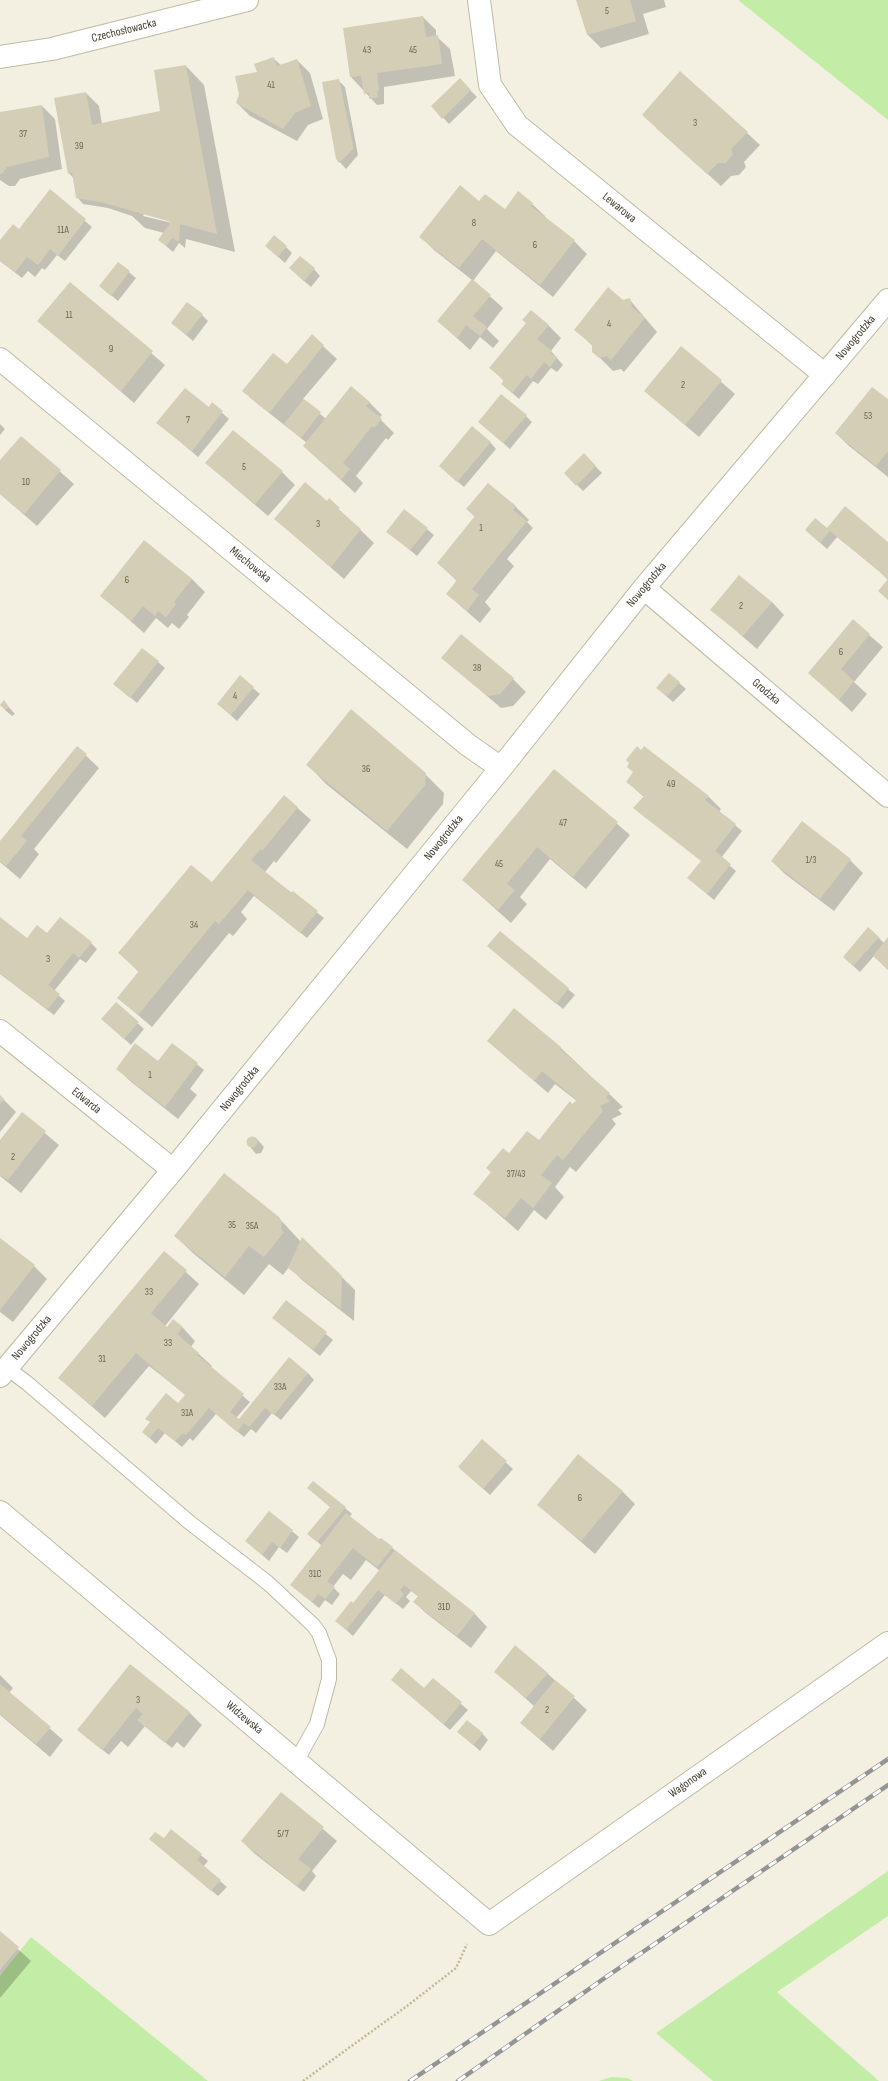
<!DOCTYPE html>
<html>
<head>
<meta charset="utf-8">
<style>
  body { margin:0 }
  canvas { display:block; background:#f3f0e2 }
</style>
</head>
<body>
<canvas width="888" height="2081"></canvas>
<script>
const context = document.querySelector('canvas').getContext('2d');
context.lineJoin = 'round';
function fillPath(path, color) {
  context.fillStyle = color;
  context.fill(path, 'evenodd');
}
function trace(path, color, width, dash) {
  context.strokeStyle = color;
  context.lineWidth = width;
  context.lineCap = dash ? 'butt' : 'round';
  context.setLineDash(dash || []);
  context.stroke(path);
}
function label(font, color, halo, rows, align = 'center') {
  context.font = font + ' "Sofia Sans Condensed",sans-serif';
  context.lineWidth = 3;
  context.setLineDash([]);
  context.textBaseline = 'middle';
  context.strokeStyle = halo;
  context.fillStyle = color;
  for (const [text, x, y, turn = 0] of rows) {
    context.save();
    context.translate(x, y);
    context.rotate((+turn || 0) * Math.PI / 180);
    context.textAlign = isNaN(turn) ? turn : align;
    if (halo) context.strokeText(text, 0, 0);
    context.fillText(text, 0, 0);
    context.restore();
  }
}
fillPath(new Path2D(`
  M738,0H888V120Z
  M888,1871V1916L777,1992L879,2081H713L656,2033Z
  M31,1937L208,2081H0V1976Z
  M611,2077L627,2078L633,2081H599Z`), '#c3eda6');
fillPath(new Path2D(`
  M577,0H664L666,7L643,14L649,34L601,48L588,35Z
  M423,17L436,30V36L450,49L455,76L384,87V104L377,105L351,77Z
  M274,59L281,65L297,60L310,73L323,119L308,125L297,141L250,116L237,103L258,72Z
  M186,66L204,85L235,252L186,239L185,248L179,243L173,252L159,240L164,233L145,228L132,216L108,208L83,204L77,197L74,179L69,173L86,93L99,106L102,124L162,111ZM144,214L172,221V223L143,216Z
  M338,80L345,87L358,155L346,169L337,159Z
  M460,80L477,97L449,124L432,106Z
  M42,106L55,119L62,169L20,179L15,186H9L0,180V113Z
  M656,128L747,133L760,145L744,162L746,167L739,175L731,176L721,186Z
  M50,191L92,227L65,261L57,255L45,270L42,268L35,277L28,271L22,278L0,261V241L19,230Z
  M480,203L505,210L532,204L545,216L544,218L574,241L587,254L553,297L496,251L473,281L503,308L487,329L499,341L493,348L480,337L470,350L438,321L472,280L434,250L421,237Z
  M266,246L286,247L292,253L285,263Z
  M118,263L136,278L118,301L100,286Z
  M314,269L320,276L311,287L297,275Z
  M70,283L165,365L134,403L39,321Z
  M629,299L657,332L624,372L621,369L613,371L593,351V346L575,330L623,301Z
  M202,315L208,321L193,341L172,323Z
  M548,325L561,338L551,351L563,365L557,372L551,368L538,384L533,381L519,399L502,384L504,381L490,367Z
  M312,336L337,359L303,399L326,419L369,402L382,415L379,418L394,433L388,440L386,438L356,476L363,483L355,493L304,446L307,443L249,397L287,366Z
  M681,347L735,394L699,437L645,391Z
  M888,401V477L849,446L836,433Z
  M212,404L229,419L198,457L158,423L209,408Z
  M526,416L532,422L510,449L486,428Z
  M0,424L5,429L0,435Z
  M21,437L74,484L37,526L0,494V461Z
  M490,442L496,449L464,487L447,473Z
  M584,455L602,473L583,491L565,473Z
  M206,463L282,472L295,485L268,516Z
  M488,484L516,507L529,520L527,522L533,528L507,559L514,566L485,602L491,609L480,623L447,594L457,581L438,563L475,517L467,509Z
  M329,500L374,543L344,579L275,519L327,502Z
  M405,511L434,535L417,556L388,532Z
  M806,530H827L888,543V600V580L879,571L837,537L827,549Z
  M144,541L192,579L205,592L187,615L189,617L179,629L172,623L168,628L156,618L144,633L101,595Z
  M772,602L784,615L757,649L712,610Z
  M853,621L883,647L854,682L867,694L852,712L809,673Z
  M442,657L513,679L526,692L513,706L501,708Z
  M158,662L165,668L137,703L114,684Z
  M669,674L686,689L673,702L657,688Z
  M240,677L260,694L237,721L218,704Z
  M4,702L15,714L12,716L5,710Z
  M77,747L99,768L34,849L39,854L20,879L0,862V842Z
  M308,765L425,774L444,793L443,804L407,849L326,784Z
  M555,770L630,835L586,889L550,859L520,897L527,904L511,923L463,880Z
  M627,782L708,796L721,809L719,812L742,831L721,858L736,871L714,900L688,878L702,861L635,808L644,797Z
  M284,796L311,820L276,863L274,861L265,872L324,918L307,938L254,896L241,912L247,919L233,936L229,933L152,1027L118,998L139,972L119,953L212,884Z
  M802,823L850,860L863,873L834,911L785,874L772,861Z
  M0,918L27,940L48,935L91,943L97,949L86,963L80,959L54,991L65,1001L54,1015L0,974Z
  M500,932L575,995L563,1009L495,952Z
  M878,937L884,943L888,939V970L874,956L860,972L850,963Z
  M116,1003L144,1029L131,1045L109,1025Z
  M514,1010L561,1048L623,1107L618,1110L622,1114L612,1119L616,1124L576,1172L570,1167L555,1187L564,1197L546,1220L534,1210L518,1231L475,1194L492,1173L487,1168L509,1154L539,1142L577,1101L555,1084L548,1093L488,1041Z
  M172,1044L204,1070L190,1089L197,1095L178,1119L130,1081L117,1068L162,1066Z
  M0,1096L16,1112L0,1132Z
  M22,1114L59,1145L21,1193L0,1176V1141Z
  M255,1137L264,1147L261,1153L256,1154L247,1143L250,1138Z
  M278,1217L301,1242L303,1239L355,1290L354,1321L302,1280L289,1267L283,1275L269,1264L244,1295L194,1254L175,1236Z
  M0,1239L34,1266L47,1279L13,1322L0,1312Z
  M164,1252L199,1284L165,1326L167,1328L174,1321L183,1328L195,1341L191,1347L212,1366L210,1368L250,1402L236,1418L239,1420L308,1373L314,1380L281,1420L272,1413L256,1433L251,1429L244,1437L216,1414L193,1441L190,1438L182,1447L165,1433L156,1444L143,1432L178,1404L186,1395L149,1366L105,1418L59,1378Z
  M286,1301L333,1340L320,1356L280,1324Z
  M482,1441L513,1469L490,1495L459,1467Z
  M308,1488L345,1508L352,1514L349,1517L380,1541L381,1539L475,1614L487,1627L471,1648L427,1614L414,1602L419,1597L411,1591L406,1597L410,1601L403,1609L385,1595L353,1636L343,1627L380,1571L366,1560L351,1580L343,1574L333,1587L340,1594L332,1605L325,1600L319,1608L298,1591L291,1585L322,1546L309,1534L331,1508Z
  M622,1491L635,1504L595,1554L538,1505Z
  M269,1512L299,1537L287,1553L279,1547L269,1561L246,1541Z
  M131,1665L189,1712L202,1725L184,1748L177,1742L172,1748L145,1726L128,1747L121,1741L109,1755L85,1736Z
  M495,1671L547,1673L587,1710L553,1751L521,1723L535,1707Z
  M0,1675L13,1688L9,1693L63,1740L50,1757L0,1715Z
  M433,1679L468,1710L450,1730L392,1680L424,1690Z
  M459,1732L482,1733L488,1740L480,1751Z
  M281,1793L337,1841L312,1871L316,1876L304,1892L255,1854L242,1841Z
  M171,1830L208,1861L203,1867L227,1887L218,1896L150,1839H164Z
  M0,1933L31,1961L0,1998Z`), '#0003');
fillPath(new Path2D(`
  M576,0H630L636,21L587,35Z
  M423,16L426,37L438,35L442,64L377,73L379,91H377L378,97L369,99V93L364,94L361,76L350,77L343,28Z
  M274,57L277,66L297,59L311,106L295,113L283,129L236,103L239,94L235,76L257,72L254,64Z
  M186,65L217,234L180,224L179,242L172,238L166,246L158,240L171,222L101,202L76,198L72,172L68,174L54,98L86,92L92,125L160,111L154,70Z
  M680,71L748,132L731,149L733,154L726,163H718L707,174L642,115Z
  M460,78L471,90L442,119L431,106Z
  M339,79L353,145V149L339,163L336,159L322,82Z
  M42,105L49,157L7,167L2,174H0V112Z
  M460,185L479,201L485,194L505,209L518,191L533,203L531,206L575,240L540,285L482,239L459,268L419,237Z
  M50,189L86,219L58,256L50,249L38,265L27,257L15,272L0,261V240L13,224L19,229Z
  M274,235L287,246L278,257L265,246Z
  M300,256L315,268L304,281L289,268Z
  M118,262L130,271L111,296L99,286Z
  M472,279L491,295L473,316L487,327L480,336L466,325L457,338L437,321Z
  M70,282L153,351L121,391L37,321Z
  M608,287L623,300L630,298L632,307L645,318L611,360L607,356L599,358L592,352V344L574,330Z
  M187,302L203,314L186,335L171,323Z
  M531,310L549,325L537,339L552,351L551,353L557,358L550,367L544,362L531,379L527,375L512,393L501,384L504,380L489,368L526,323L522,320Z
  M312,334L324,345L269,413L242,391L273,353L287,364Z
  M681,346L722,380L685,425L644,391Z
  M351,386L370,402L366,406L382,419L374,428L372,426L343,463L350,469L341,480L303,446Z
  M872,387L888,399V451L876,466L835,433Z
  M185,388L209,407L212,402L223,411L192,451L156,423Z
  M501,394L527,415L503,443L478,422Z
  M304,399L321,412L301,438L284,424Z
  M472,426L491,442L457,482L439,466Z
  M233,430L283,471L255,504L205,463Z
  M21,436L61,470L24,514L0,494V460Z
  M584,453L596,466L576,486L564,473Z
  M305,482L327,501L329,498L340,508L338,509L361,529L331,567L274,519Z
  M488,483L516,506L513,510L527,521L472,589L479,595L467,611L446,594L457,580L437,563L475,516L466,509Z
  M845,506L888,542V600L878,591L888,579L845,543L830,531L820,543L805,530L815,518L827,528Z
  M404,509L428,528L410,550L386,532Z
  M144,540L192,579L174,602L176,604L166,617L158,611L155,616L143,606L131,621L100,596Z
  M739,575L772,602L743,636L710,610Z
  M853,619L870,634L841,669L854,681L839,700L808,673Z
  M461,634L514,678L500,694L487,696L441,658Z
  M142,648L159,661L130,698L113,684Z
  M669,673L680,682L667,696L656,688Z
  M240,675L254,687L231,715L217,704Z
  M4,700L9,707L5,710L0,705Z
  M351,709L426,773L425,785L387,831L306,765Z
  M77,746L87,754L21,836L27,841L6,866L0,861V841Z
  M637,746L641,750L644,746L709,796L705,800L736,824L715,851L731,864L707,894L687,878L701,861L633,808L644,796L626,782L633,772L627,767L629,763L626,760Z
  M554,769L618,822L573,877L537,847L507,884L515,890L498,910L462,880Z
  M284,795L298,807L262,851L261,849L251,860L291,893L293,891L318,911L300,933L248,890L219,924L215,921L138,1015L117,998L139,971L118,953L191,865L212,882Z
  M802,821L851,859L820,899L771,861Z
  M0,917L27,938L37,925L47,933L60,917L92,942L79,958L73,953L48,985L60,994L47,1010L0,973Z
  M868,927L879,937L853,966L843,957Z
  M500,931L569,988L556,1004L487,946Z
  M888,937V970L873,956Z
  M116,1002L139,1022L124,1039L101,1019Z
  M514,1008L561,1047L560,1049L610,1093L606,1097L610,1101L600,1106L603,1111L563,1160L557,1155L541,1175L552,1183L533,1208L521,1198L505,1218L473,1194L491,1172L486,1168L503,1148L509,1153L527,1131L539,1140L570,1101L572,1104L577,1100L542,1071L534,1081L487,1041Z
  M135,1043L158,1061L172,1043L198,1063L165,1107L116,1069Z
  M0,1095L4,1099L0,1104Z
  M22,1112L46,1131L8,1180L0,1175V1140Z
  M246.5 1142a5.5 5.5 0 1 1 11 0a5.5 5.5 0 1 1-11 0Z
  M224,1173L279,1217L282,1222L281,1229L284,1232L264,1257L249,1246L225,1277L174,1236Z
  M302,1237L342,1276L341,1309L288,1268Z
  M0,1238L35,1265L0,1310Z
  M164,1251L187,1270L151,1313L167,1327L173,1319L183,1327L177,1334L199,1353L197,1355L244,1394L230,1412L239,1419L289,1357L308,1373L274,1415L265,1408L249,1427L244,1423L237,1432L209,1408L186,1435L183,1433L175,1441L158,1428L149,1438L142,1432L150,1422L145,1419L166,1393L178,1403L185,1395L136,1353L92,1406L58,1378Z
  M286,1300L327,1332L313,1350L272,1318Z
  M482,1439L507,1461L483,1489L458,1467Z
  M578,1454L623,1491L581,1541L537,1505Z
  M313,1481L346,1507L317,1542L307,1534L330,1507L307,1488Z
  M269,1511L293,1530L280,1548L272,1542L262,1555L245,1541Z
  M346,1513L379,1539L381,1538L393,1547L377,1567L353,1548L327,1581L335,1587L325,1599L318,1594L312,1602L290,1585Z
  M395,1550L475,1613L457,1636L413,1602L418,1596L404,1585L400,1590L404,1594L396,1604L378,1590L346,1630L335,1621L351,1601L353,1603Z
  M515,1645L548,1673L526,1698L494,1672Z
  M130,1664L190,1712L165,1743L137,1720L143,1714L136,1708L102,1750L77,1730Z
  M401,1668L424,1688L433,1678L462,1702L444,1724L391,1680Z
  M555,1680L575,1696L540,1739L520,1723Z
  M0,1684L51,1727L36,1744L0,1714Z
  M467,1720L483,1733L473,1745L457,1732Z
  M281,1792L324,1827L298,1859L311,1869L297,1886L241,1841Z
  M171,1829L202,1854L197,1860L221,1880L211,1891L149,1839L155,1832L164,1838Z
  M0,1931L19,1947L0,1970Z`), '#d5ceb6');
const lane = new Path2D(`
  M7,1368L27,1383L189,1522L268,1583L313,1625L319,1633L329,1660V1679L317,1724L296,1762`);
const street = new Path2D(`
  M479,0L490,85L517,125L825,375
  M0,57L52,49L247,0
  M0,359L468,745L501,768
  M644,588L888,796
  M0,1031L173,1170
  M0,1376L173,1170L501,768L644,588L888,300
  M0,1512L489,1924L888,1643`);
trace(lane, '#bfbaa4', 16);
trace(street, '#bfbaa4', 24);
trace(new Path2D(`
  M303,2081L407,2006L456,1968L467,1944`), '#c3b893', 2.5, [2, 2]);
trace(lane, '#fff', 14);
trace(street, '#fff', 22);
const rail = new Path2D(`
  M410,2081L888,1759
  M458,2081L609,1975L888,1785`);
trace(rail, '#949494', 4.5);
trace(rail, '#fff', 3, [9]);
label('10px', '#696453', null, [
  ["5",607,11],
  ["43",367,50],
  ["45",413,50],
  ["41",271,85],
  ["3",695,123],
  ["37",23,134],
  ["39",79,146],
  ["8",474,223],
  ["11A",63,230],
  ["6",535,245],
  ["11",69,315],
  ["4",609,324],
  ["9",111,349],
  ["2",683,385],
  ["53",868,416],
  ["7",188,420],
  ["5",244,467],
  ["10",26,482],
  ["3",318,524],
  ["1",481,528],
  ["6",127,580],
  ["2",741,606],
  ["6",841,652],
  ["38",477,668],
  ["4",235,696],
  ["36",366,769],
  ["49",671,784],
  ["47",563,823],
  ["1/3",811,860],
  ["45",499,864],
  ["34",194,925],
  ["3",48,959],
  ["1",150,1075],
  ["2",13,1157],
  ["37/43",516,1174],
  ["35",232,1225],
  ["35A",252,1226],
  ["33",149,1292],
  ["33",168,1343],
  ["31",102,1359],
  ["33A",280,1387],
  ["31A",187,1413],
  ["6",580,1498],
  ["31C",315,1574],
  ["31D",444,1607],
  ["3",138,1700],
  ["2",547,1710],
  ["5/7",283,1834]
]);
label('12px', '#454032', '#fff', [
  ["Czechosłowacka",124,31,-14],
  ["Lewarowa",619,208,39],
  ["Nowogrodzka",856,338,-50],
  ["Miechowska",250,565,39],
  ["Nowogrodzka",647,585,-50],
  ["Grodzka",766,692,40],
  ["Nowogrodzka",444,838,-51],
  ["Nowogrodzka",240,1089,-51],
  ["Edwarda",86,1101,39],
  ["Nowogrodzka",32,1338,-50],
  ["Widzewska",244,1718,40],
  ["Wagonowa",688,1783,-35]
]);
</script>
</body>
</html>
